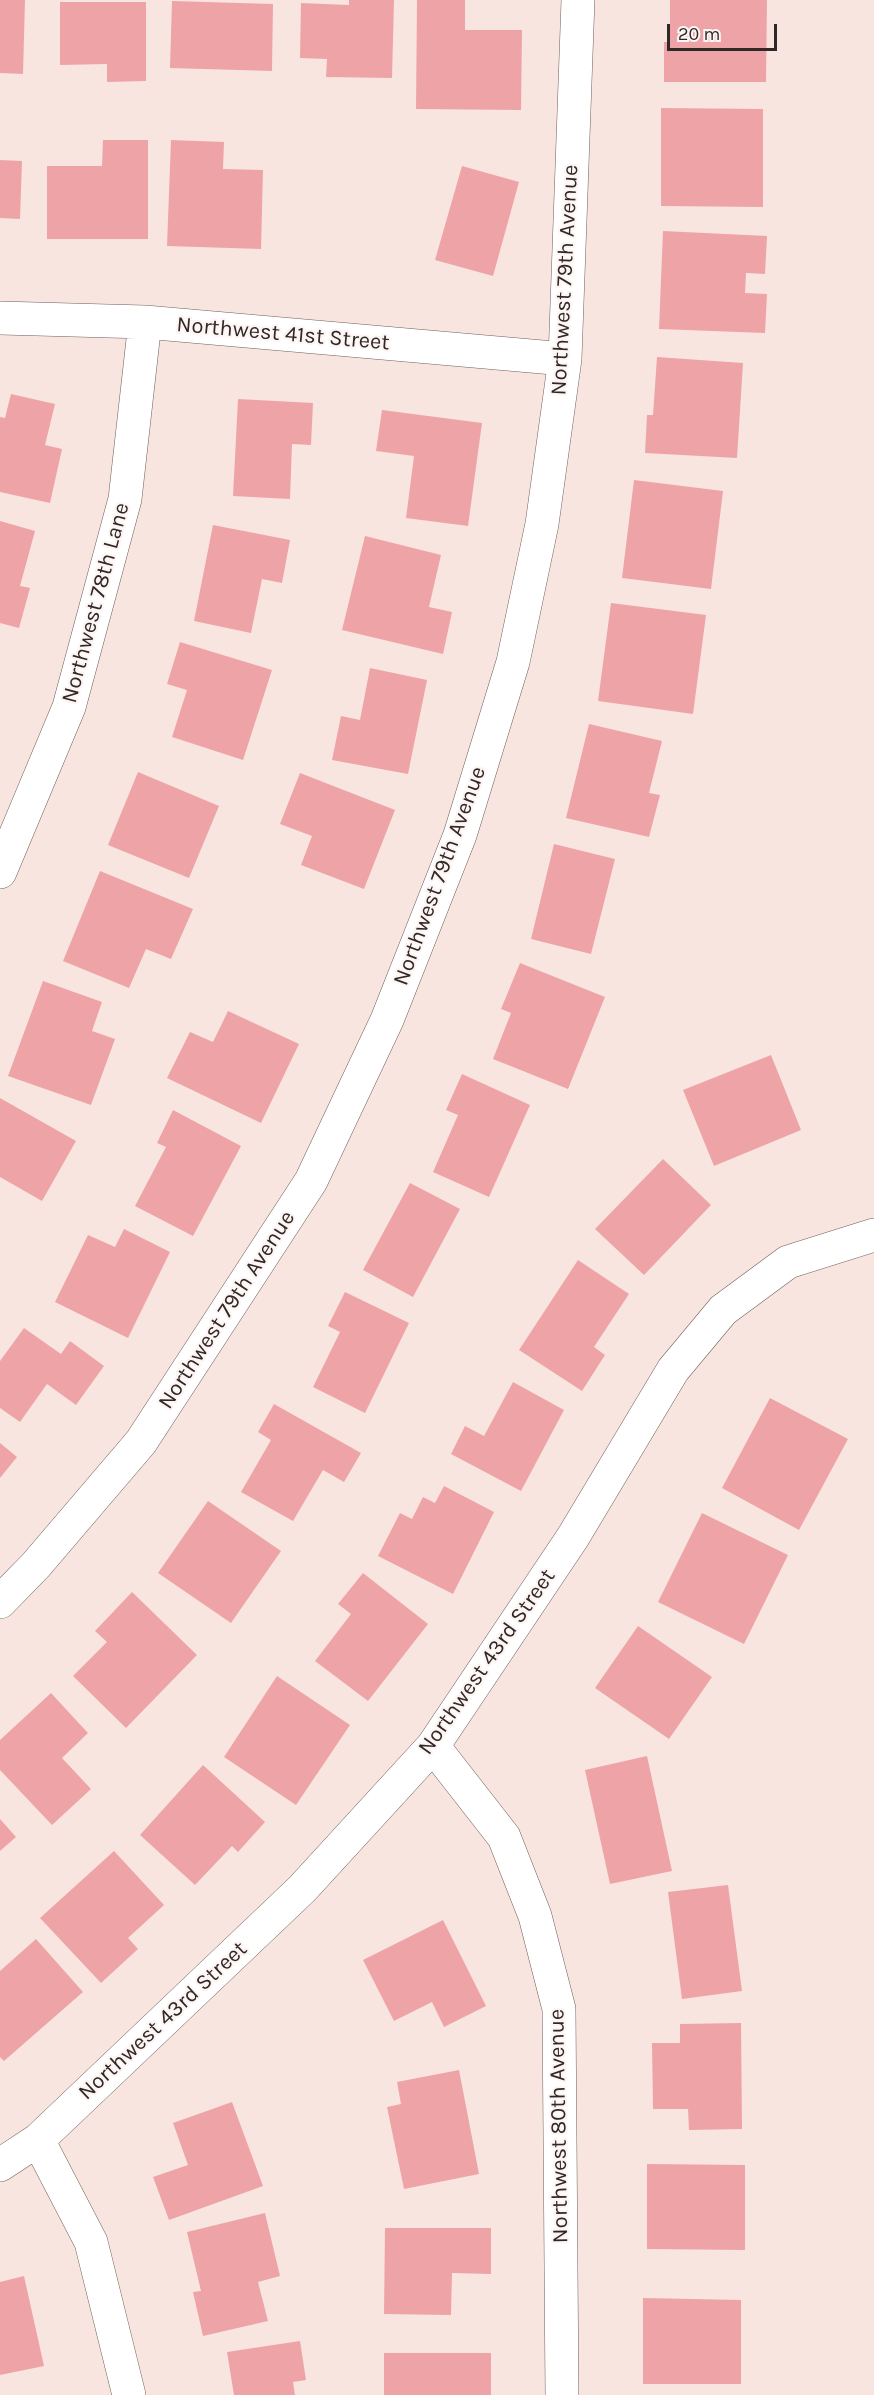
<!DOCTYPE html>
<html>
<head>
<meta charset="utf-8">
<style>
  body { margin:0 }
  #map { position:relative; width:874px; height:2395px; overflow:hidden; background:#f8e5df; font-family:Karla,sans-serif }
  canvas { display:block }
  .scale { position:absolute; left:667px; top:24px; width:110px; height:27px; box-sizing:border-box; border:3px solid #2f2826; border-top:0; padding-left:8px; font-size:18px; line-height:21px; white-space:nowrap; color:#2f2826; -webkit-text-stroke:4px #fdf5f3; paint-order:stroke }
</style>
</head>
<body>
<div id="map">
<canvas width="874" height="2395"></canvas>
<div class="scale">20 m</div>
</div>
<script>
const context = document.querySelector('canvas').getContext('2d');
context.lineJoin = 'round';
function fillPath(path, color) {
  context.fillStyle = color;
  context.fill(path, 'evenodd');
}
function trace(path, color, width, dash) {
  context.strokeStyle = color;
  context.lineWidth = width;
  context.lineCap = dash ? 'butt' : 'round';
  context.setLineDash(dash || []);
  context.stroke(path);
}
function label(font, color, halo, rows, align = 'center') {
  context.font = font + ' Karla,sans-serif';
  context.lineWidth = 4.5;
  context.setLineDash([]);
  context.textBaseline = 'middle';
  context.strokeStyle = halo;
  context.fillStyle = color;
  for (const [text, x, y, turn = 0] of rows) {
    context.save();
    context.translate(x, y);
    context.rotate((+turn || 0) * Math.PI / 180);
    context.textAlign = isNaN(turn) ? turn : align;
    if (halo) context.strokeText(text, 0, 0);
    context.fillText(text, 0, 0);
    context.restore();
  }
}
fillPath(new Path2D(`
  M0,0H25L23,74L0,73Z
  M349,0H394L392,78L326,77L327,59L300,58L301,3L349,5Z
  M417,0H465V30H522L521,110L416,109Z
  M670,0H767L766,82H664V42H670Z
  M172,1L273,4L272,71L170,68Z
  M60,2H146V81L107,82V64L60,65Z
  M661,108L763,109V207L661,206Z
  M103,140H148V239H47V166H102Z
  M171,140L224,142L223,169L263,170L261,249L167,246Z
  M0,160L22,161L20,219L0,218Z
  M462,166L519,182L493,276L435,260Z
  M663,231L767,236L765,274L746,273L745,293L767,294L765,333L659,329Z
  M657,357L743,363L737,458L645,453L647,415H653Z
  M11,394L55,404L45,445L62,449L50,503L0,492V417L5,418Z
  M238,399L313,403L311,445L292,444L290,499L233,496Z
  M382,410L482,423L468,526L406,518L414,456L376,451Z
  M634,480L723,491L711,589L622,578Z
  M0,521L35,531L20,586L30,588L19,628L0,623Z
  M213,525L290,540L282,583L262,579L251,633L194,621Z
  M365,536L441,555L429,607L452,612L443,654L342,630Z
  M611,603L706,615L693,714L598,701Z
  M180,642L272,670L243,760L172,737L187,690L167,684Z
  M370,668L427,680L408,774L332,760L341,716L360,720Z
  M589,724L662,741L649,793L660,795L649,837L566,818Z
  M138,772L219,806L189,878L108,845Z
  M300,773L395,810L364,889L301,865L312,836L280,824Z
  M554,844L615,859L591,954L531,939Z
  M100,871L193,909L171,959L146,949L129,988L63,961Z
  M520,963L605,997L568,1089L493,1059L511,1013L501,1009Z
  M43,981L102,1002L92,1031L115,1039L91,1105L8,1076Z
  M228,1011L299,1044L261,1123L167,1078L190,1032L213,1042Z
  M771,1055L801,1130L714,1166L683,1090Z
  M462,1074L530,1105L489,1197L433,1172L458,1115L446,1110Z
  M0,1098L76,1141L42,1201L0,1177Z
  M173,1110L241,1146L193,1236L135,1206L166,1147L157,1143Z
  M663,1159L711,1205L644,1275L595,1229Z
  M410,1183L460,1209L413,1297L363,1270Z
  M124,1229L170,1252L128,1338L55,1302L88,1235L115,1247Z
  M578,1260L629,1294L594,1347L605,1355L582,1391L519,1350Z
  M345,1292L409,1323L365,1413L313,1387L340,1332L328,1326Z
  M24,1328L61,1354L70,1341L104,1366L76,1405L47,1384L20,1422L0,1408V1361Z
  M513,1382L564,1410L521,1491L451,1454L465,1426L484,1436Z
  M770,1398L848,1439L799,1530L722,1488Z
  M274,1404L361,1453L344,1482L323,1470L293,1521L241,1492L271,1440L258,1432Z
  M0,1443L17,1457L0,1478Z
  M444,1486L494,1512L453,1594L378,1556L400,1513L412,1519L423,1497L435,1503Z
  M208,1501L281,1551L231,1623L158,1573Z
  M702,1513L788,1555L744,1644L658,1602Z
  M363,1573L428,1624L368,1701L315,1661L351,1614L338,1604Z
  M132,1592L197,1655L126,1728L73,1676L107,1642L95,1631Z
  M638,1626L712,1677L669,1739L595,1688Z
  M277,1676L350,1725L296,1805L224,1757Z
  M51,1693L88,1733L62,1758L91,1789L52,1825L0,1770V1740Z
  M647,1756L672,1871L610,1884L585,1770Z
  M203,1765L265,1822L238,1852L232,1846L195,1885L140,1835Z
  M0,1819L16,1837L0,1851Z
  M114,1851L164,1905L128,1938L138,1949L101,1983L40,1918Z
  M728,1885L742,1991L682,1999L668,1892Z
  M443,1920L486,2006L444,2027L432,2002L394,2021L363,1960Z
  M36,1939L83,1992L4,2061L0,2057V1971Z
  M741,2023L742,2129L689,2130L688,2109H653L652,2043H680V2024Z
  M459,2070L479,2174L404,2189L387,2107L401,2104L397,2082Z
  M232,2102L263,2186L169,2220L153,2177L188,2165L173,2123Z
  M647,2164L745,2165V2250L647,2249Z
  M265,2213L280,2276L258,2282L268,2321L203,2336L193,2292L201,2291L187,2232Z
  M385,2228H491V2274L452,2273L451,2315L384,2314Z
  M24,2276L44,2366L0,2375V2282Z
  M643,2298L741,2300V2384H643Z
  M300,2341L306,2380L293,2382L295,2395H234L227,2352Z
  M384,2353H491V2395H384Z`), '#eea4a7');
const minor = new Path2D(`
  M0,318L145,322L565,359
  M0,872L69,707L125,499L145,322
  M0,1602L36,1565L141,1442L311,1181L387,1020L460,835L513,662L542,524L565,359L578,0
  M433,1746L504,1837L535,1916L559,2009L562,2395
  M38,2140L91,2242L129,2395
  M0,2165L38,2140L302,1889L433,1746L573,1537L673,1370L723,1310L788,1262L874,1235`);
trace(minor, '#70605b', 34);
trace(minor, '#fff', 33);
label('22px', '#2f2826', '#fdf5f3', [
  ["Northwest 79th Avenue",565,280,-87],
  ["Northwest 41st Street",283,334,5],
  ["Northwest 78th Lane",96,603,-75],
  ["Northwest 79th Avenue",440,876,-70],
  ["Northwest 79th Avenue",227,1310,-57],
  ["Northwest 43rd Street",487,1662,-55],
  ["Northwest 43rd Street",163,2021,-43],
  ["Northwest 80th Avenue",559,2126,-91]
]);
</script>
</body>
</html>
